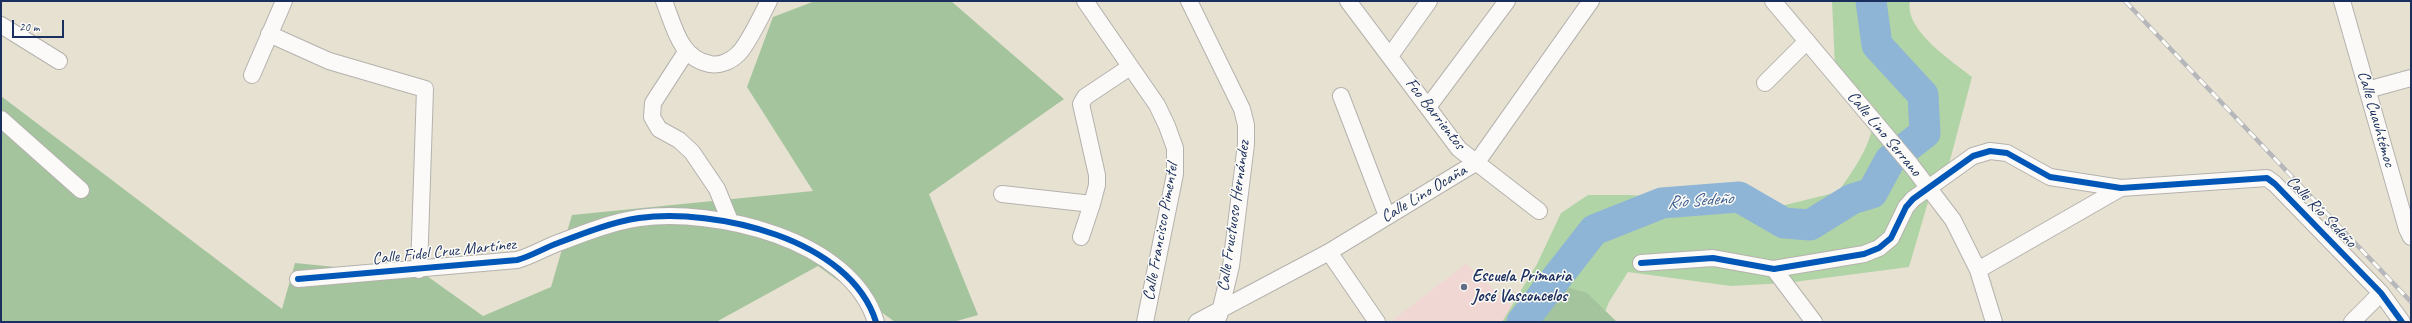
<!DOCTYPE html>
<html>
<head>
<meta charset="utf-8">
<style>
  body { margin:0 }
  #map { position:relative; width:2412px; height:323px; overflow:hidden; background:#e7e1d2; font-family:Caveat,sans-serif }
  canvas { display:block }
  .frame { position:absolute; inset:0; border:2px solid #1b2f5e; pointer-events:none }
  .scale { position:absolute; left:12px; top:20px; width:52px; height:18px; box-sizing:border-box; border:2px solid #1b2f5e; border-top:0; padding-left:5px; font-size:12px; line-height:14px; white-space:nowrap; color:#1b2f5e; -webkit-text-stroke:3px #fdfcf7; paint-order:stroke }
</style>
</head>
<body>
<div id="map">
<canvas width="2412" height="323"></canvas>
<div class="frame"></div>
<div class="scale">20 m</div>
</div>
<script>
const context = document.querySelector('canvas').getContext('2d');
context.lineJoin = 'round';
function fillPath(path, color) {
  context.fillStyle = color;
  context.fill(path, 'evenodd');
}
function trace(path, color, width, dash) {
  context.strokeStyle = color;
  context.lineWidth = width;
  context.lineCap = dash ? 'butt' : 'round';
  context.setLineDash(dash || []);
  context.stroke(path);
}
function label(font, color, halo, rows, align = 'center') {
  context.font = font + ' Caveat,sans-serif';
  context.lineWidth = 3;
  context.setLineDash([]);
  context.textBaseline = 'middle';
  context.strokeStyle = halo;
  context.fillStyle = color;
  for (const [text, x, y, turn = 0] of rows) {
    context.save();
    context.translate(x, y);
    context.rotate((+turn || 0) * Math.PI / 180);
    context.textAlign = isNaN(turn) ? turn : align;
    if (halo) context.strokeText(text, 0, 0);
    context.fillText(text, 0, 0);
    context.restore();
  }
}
fillPath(new Path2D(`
  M1466,264L1516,310L1509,322H1390Z`), '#f0d7d3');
fillPath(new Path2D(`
  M1832,1H1910C1904,30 1952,61 1972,77L1944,183L1928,202L1909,267L1786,283L1731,286L1628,272L1609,302L1601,322H1502L1537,264L1561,213L1588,195H1630L1781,206L1838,192C1857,165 1874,142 1875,108L1835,67Z`), '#b1d4a6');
fillPath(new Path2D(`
  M815,1H951L1064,99L929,194L978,315L953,322H895L818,266L716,322H1V96L282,309L295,263L427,276L483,316L551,287L572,215L813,191L747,87L773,17Z
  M1536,278L1587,293L1617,322H1507Z`), '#a3c49c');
trace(new Path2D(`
  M1522,322L1594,230L1662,203L1739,197L1784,223L1810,225L1852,199L1872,193L1890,160L1925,133L1923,95L1877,45L1871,1`), '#8fb5d6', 31);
const minor = new Path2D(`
  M664,1C674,26 680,59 710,64C720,66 731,61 738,54C748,45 762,14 769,1
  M1085,1L1157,105L1167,126L1175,148V174L1145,322
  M1189,1L1242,109L1246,125V144L1231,266L1219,316
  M1348,1L1459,149L1539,211
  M1773,1L1911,165L1953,220L1978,270L1994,322
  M2342,1L2407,229L2411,237
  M1,25L59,61
  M269,34L329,61L425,89L419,270
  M686,52L653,103L652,117L659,129L679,140L692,152L717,189L730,221
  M1390,56L1429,1
  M252,75L284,1
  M1765,83L1807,41
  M2367,90L2411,78
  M1341,96L1387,216
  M1428,107L1507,1
  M1,119L81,190
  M1002,194L1092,204
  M1081,237L1092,204L1097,185V175L1081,104L1085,97L1130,67
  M1329,252L1377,322
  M1641,263L1713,258L1774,269L1864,254L1879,248L1891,238L1906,207L1913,199L1973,156L1990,151L2007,153L2050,177L2121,188L2267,178L2275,184L2381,293L2402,322
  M1774,269L1814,322
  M1978,270L2121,188
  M298,279L517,260C532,256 544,248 558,243C584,233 612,222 639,218C715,208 850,238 876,322
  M1197,322L1329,252L1477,162L1591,1
  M2352,322L2381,293`);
trace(minor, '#b4b2ad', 18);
trace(minor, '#fbfaf8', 16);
const rail = new Path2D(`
  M2125,1L2411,302`);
trace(rail, '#b6b7ba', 4.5);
trace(rail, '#fdfcf7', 3, [9]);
trace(new Path2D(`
  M1641,263L1713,258L1774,269L1864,254L1879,248L1891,238L1906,207L1913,199L1973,156L1990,151L2007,153L2050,177L2121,188L2267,178L2275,184L2381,293L2402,322
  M298,279L517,260C532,256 544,248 558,243C584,233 612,222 639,218C715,208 850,238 876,322`), '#0057b8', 6);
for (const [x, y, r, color] of [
  [1464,287,4,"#626d87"]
]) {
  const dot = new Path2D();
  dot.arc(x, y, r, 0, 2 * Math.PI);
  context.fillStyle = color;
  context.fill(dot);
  trace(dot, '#fdfcf7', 1.5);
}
label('17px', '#1b2f5e', '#fdfcf7', [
  ["Fco Barrientos",1435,114,52],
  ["Calle Cuauhtémoc",2376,119,74],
  ["Calle Lino Serrano",1884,134,50],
  ["Calle Lino Ocaña",1424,194,-31],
  ["Calle Río Sedeño",2321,212,46],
  ["Calle Fructuoso Hernández",1234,216,-82],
  ["Calle Francisco Pimentel",1161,232,-80],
  ["Calle Fidel Cruz Martínez",444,252,-6]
]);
label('bold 17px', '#1b2f5e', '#fdfcf7', [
  ["Escuela Primaria",1472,277],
  ["José Vasconcelos",1472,297]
], 'left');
label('italic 18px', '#3a5d8f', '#fdfcf7', [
  ["Río Sedeño",1700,201,-4]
]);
</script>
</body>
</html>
